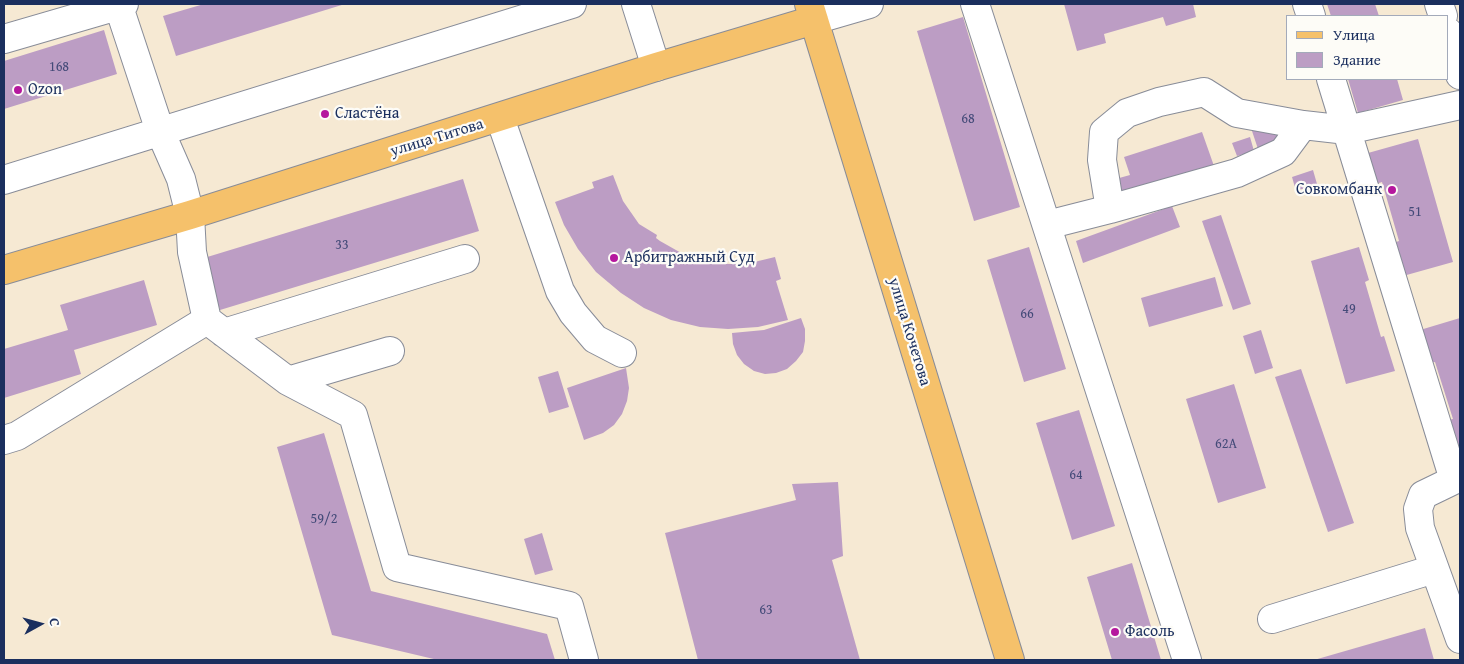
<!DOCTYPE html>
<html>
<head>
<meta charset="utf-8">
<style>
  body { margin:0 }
  #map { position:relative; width:1464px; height:664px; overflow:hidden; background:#f6e9d3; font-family:"Gentium Book Plus",serif }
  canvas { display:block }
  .frame { position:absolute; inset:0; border:5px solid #1b2f5e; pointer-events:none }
  .legend { position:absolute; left:1286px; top:15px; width:162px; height:65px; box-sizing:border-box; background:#fdfcf7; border:1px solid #a3aaba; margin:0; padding:6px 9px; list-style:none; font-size:15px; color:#1b2f5e }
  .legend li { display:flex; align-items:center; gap:10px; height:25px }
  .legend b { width:25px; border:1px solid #a3aaba }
  .north { position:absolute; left:15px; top:599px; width:50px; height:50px; -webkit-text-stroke:4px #fdfcf7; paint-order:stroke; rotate:83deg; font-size:14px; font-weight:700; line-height:20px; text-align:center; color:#1b2f5e }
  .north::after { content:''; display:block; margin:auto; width:18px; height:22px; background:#1b2f5e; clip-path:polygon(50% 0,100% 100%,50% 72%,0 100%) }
</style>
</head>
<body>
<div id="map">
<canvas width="1464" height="664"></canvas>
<div class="frame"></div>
<ul class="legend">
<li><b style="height:6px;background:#f5c16b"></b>Улица</li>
<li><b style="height:14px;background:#bc9dc4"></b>Здание</li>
</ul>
<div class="north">С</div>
</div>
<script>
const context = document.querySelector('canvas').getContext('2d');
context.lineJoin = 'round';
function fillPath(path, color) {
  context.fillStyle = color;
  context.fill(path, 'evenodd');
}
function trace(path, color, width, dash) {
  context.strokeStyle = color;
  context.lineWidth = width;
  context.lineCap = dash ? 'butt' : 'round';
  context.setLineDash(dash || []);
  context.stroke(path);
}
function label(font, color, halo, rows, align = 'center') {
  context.font = font + ' "Gentium Book Plus",serif';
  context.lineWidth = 4.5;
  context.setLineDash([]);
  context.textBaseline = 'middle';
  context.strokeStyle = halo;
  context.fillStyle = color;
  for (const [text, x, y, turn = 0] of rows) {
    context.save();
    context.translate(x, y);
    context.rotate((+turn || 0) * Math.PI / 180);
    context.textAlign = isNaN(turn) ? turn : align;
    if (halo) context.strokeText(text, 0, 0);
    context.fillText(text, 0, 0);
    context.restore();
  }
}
fillPath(new Path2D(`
  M204,4H345L176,56L163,16Z
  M1064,4H1193L1196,17L1166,26L1163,17L1104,34L1106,43L1077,51Z
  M1327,4H1375L1379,16H1331Z
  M963,17L1020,207L974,221L917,31Z
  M104,30L117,74L4,109V61Z
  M1348,79H1397L1403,100L1358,113Z
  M1273,124L1280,145L1259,152L1252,131Z
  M1202,132L1214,166L1118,197L1112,180L1130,175L1124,157Z
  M1250,137L1254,151L1237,156L1232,143Z
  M1418,139L1453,262L1403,276L1393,243L1399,241L1382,182L1376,184L1368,153Z
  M1313,170L1317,184L1296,191L1292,177Z
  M613,175L623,201L639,224L657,235L656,238L660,241L683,254L706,262L729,264H746L775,257L781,279L776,281L788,320L758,327L728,329L700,327L671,320L644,308L621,293L596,272L578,249L564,225L555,202L594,188L592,182Z
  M463,179L479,231L220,310L204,258Z
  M1172,206L1180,227L1083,263L1076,241Z
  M1221,215L1251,304L1233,310L1202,221Z
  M1029,247L1066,369L1024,382L987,260Z
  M1359,247L1369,280L1365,282L1381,337L1384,336L1395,371L1346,384L1311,261Z
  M1215,277L1223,306L1149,327L1141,298Z
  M144,280L157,325L74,350L81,374L4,398V349L68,330L60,305Z
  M801,318L805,329V341L803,352L796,361L787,369L776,373L765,374L754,371L744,364L737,355L733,344L732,333L764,330Z
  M1460,318V450L1457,451L1448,420L1453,419L1435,362L1430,363L1420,330Z
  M1261,330L1273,368L1255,374L1243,336Z
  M626,368L629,388L627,401L622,414L614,425L603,433L584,440L567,388Z
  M1301,369L1354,523L1328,532L1275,377Z
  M558,371L569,407L549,413L538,377Z
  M1234,384L1266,488L1218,503L1186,399Z
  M1079,410L1115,526L1072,540L1036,423Z
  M324,433L371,591L547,634L555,660H438L332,635L277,447Z
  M838,482L843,556L832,560L860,660H698L665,533L796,500L792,484Z
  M542,533L553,570L535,575L524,539Z
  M1132,563L1161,660H1112L1087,577Z
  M1425,628L1434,660H1314Z`), '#bc9dc4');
const minor = new Path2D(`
  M118,4L160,131L181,179L190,215L192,252L207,320
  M636,4L656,67
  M975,4L1187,660
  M1307,4L1311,16
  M1439,4L1443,16
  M814,20L869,4
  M1448,32L1460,75
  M4,39L124,4
  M1331,79L1454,480L1460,478
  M500,118L560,291L573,313L595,339L622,353
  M4,180L572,4
  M1110,209L1102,160L1104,132L1127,113L1159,102L1204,92L1237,113L1303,125
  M1047,225L1110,209L1237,173L1283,152L1303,125L1347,130L1460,105
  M224,333L465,259
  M288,381L353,415L397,567L569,606L584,660
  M4,440L17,436L207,320L288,381L390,351
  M1454,480L1423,495L1418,509L1420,528L1460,639
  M1272,619L1434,569`);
const major = new Path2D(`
  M809,4L1010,660
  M4,270L190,215L656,67L814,20`);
trace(minor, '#888c98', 30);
trace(major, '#888c98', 30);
trace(minor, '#fff', 28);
trace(major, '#f5c16b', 28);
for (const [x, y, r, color] of [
  [18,90,5,"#b5179e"],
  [325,114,5,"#b5179e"],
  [1392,190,5,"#b5179e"],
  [614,258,5,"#b5179e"],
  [1115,632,5,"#b5179e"]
]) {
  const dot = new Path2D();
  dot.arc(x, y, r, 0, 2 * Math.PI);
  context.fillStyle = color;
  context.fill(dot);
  trace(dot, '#fdfcf7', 2);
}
label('14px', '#434a78', null, [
  ["168",59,67],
  ["68",968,119],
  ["51",1415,212],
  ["33",342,245],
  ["49",1349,309],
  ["66",1027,314],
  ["62А",1226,444],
  ["64",1076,475],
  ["59/2",324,519],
  ["63",766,610]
]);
label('16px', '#1b2f5e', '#fdfcf7', [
  ["Ozon",28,90],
  ["Сластёна",335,114],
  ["Совкомбанк",1382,190,"right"],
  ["Арбитражный Суд",624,258],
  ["Фасоль",1125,632]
], 'left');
label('16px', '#1b2f5e', '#fdfcf7', [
  ["улица Титова",437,138,-17],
  ["улица Кочетова",909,332,73]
]);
</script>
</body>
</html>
